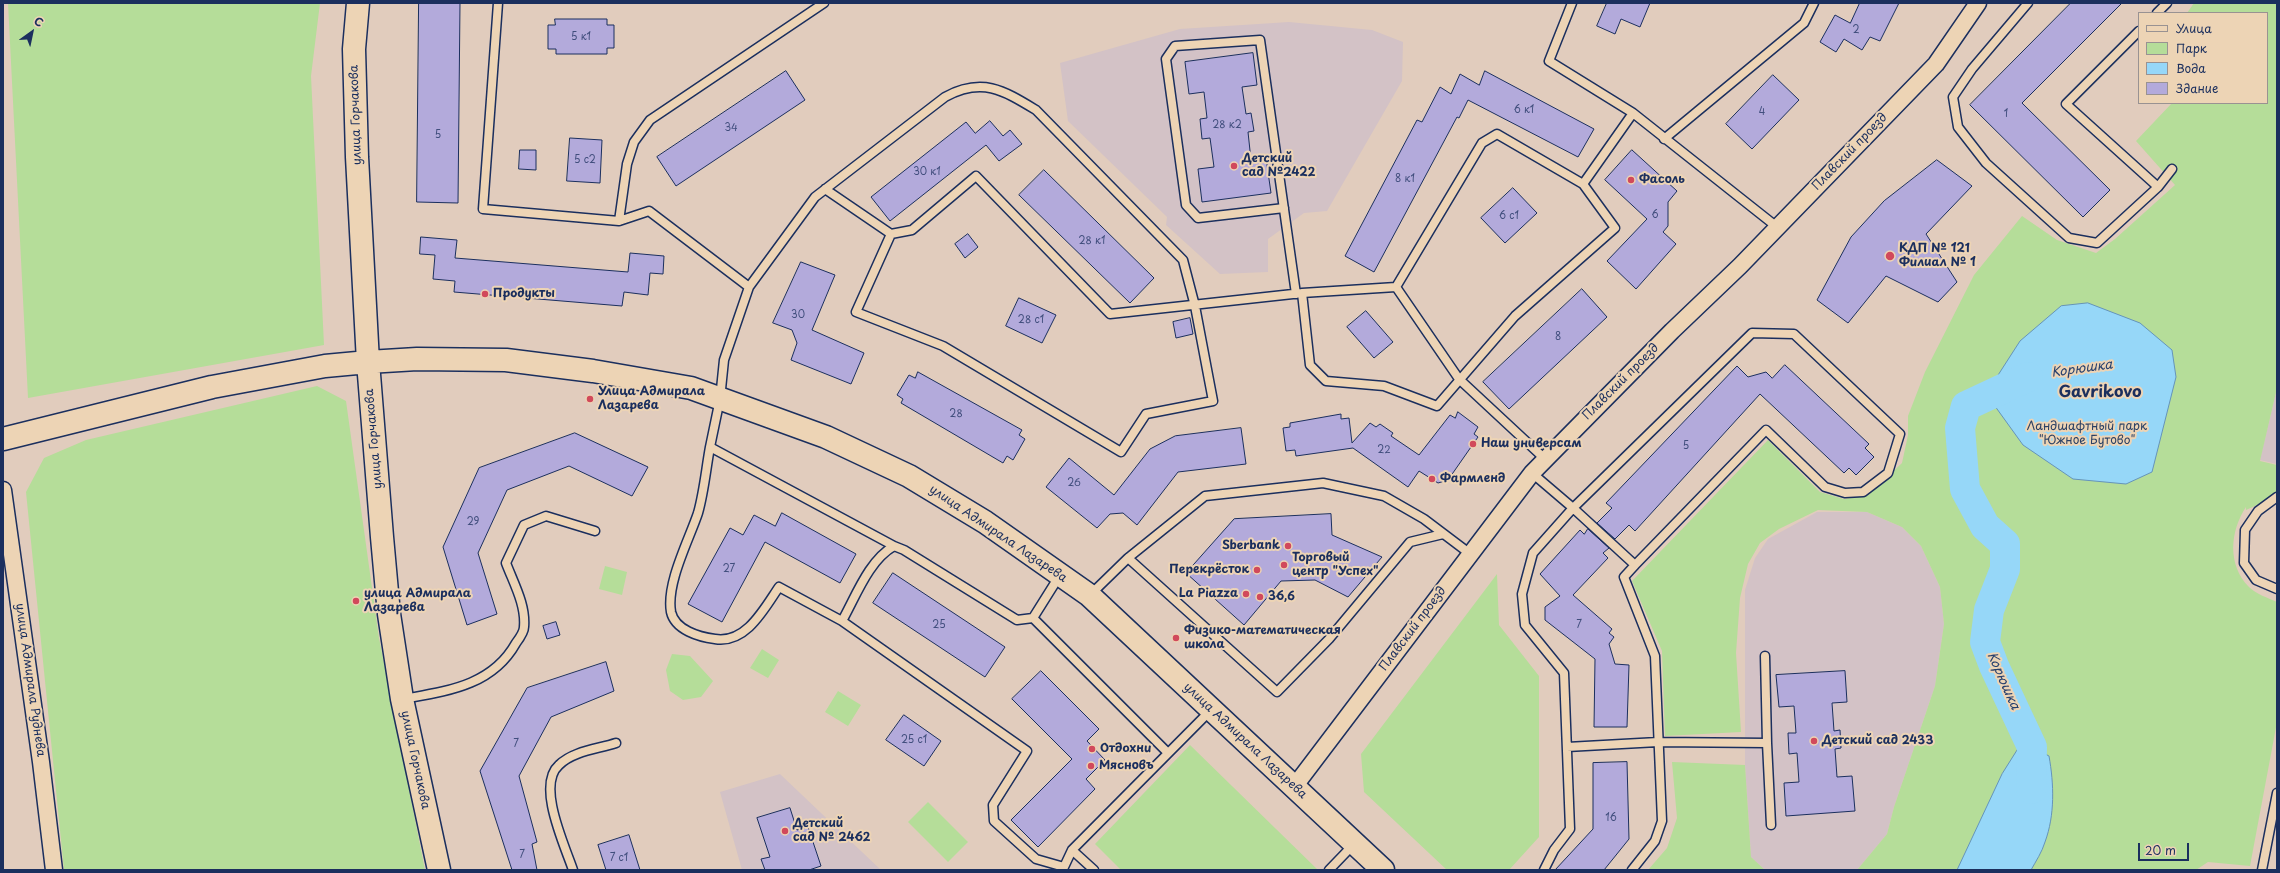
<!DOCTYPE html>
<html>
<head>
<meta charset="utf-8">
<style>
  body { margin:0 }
  #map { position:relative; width:2280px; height:873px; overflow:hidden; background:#e1ccbd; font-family:"Playpen Sans",sans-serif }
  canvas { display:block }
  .frame { position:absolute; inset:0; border:4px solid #1b2f5e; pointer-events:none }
  .legend { position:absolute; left:2138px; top:12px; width:130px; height:92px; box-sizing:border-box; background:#edd4b5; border:1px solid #999292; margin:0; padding:5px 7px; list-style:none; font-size:12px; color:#1b2f5e }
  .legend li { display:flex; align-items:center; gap:8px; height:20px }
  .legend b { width:20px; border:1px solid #999292 }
  .north { position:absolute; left:12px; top:12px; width:40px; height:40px; -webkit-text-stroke:3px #edd4b5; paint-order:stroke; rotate:33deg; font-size:11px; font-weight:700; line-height:16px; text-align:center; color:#1b2f5e }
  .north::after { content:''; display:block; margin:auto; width:14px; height:18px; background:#1b2f5e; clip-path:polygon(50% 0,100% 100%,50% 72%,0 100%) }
  .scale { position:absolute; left:2138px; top:843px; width:51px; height:18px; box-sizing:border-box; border:2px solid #1b2f5e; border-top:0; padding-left:5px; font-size:12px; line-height:14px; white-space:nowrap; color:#1b2f5e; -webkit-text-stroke:3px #edd4b5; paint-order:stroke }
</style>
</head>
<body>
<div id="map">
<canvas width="2280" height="873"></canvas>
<div class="frame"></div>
<ul class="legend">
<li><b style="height:5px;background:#edd4b5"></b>Улица</li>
<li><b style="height:11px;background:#b5dd99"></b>Парк</li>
<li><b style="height:11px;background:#96d7f8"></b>Вода</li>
<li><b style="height:11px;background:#b3aadb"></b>Здание</li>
</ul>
<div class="north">С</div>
<div class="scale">20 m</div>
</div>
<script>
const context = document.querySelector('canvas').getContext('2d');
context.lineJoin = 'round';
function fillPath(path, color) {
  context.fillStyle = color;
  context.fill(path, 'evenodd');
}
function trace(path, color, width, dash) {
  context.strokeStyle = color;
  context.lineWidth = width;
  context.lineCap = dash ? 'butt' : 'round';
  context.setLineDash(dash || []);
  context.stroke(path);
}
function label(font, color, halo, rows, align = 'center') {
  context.font = font + ' "Playpen Sans",sans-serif';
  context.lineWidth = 4;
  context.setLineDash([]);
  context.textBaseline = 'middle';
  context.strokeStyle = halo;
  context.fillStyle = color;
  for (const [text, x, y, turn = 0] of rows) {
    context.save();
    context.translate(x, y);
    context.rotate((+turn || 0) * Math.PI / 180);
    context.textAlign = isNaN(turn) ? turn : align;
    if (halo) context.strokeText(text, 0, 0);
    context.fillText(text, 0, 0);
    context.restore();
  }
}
fillPath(new Path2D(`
  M1289,22L1372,30L1403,42L1402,81L1327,211L1304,213L1268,239V272L1220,274L1166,225L1167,217L1068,121L1060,63L1180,29Z
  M2277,388V464L2260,460Z
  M1817,512H1867L1902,527L1921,546L1940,587L1944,624L1935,686L1894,807L1887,834L1857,870H1765L1751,857L1745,765V590L1755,558L1768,539Z
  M780,774L881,870H742L720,792Z`), '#d3c2c6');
fillPath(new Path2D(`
  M8,3H320L311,76L324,345L28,398Z
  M2194,3H2277V388L2260,461L2277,465V496L2246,510V507C2230,531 2227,565 2249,587C2256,594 2268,598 2277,602V722L2250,866L2208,862L2196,870H1857L1887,834L1894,807L1935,686L1944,624L1940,587L1921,546L1902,527L1867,512L1818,510L1779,529L1760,543L1748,564L1740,598L1736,653L1741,732L1665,736L1662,651L1632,581L1768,440L1820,492L1844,499L1868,495L1902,463L1908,435V416L1925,372L1974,275L2022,216L2057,240L2096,253L2115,239L2175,185L2136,141L2172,103H2267V13H2187Z
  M317,386L346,401L379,638L425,870H64L26,492L44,458L86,440Z
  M605,566L627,572L622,595L599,589Z
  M1497,574L1499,625L1539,676V837L1509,870H1447L1364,792L1361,754Z
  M762,649L779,660L768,678L750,668Z
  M672,654L690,656L713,681L701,697L683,700L670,691L666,670Z
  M838,691L861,705L848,726L825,712Z
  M1190,745L1318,870H1121L1095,844Z
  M1672,762L1745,765L1751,857L1765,870H1648L1667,848L1677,818Z
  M928,802L968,842L948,862L908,822Z`), '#b5dd99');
const water = new Path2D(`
  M2088,303L2140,323L2172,350L2176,377L2152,472L2126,484L2073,479L2023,445L1992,402L1991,386L2020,341L2061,306Z
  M2020,746L2032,747L2049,756C2054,784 2055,815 2045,842C2042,852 2036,861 2031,870H1957L2002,774Z`);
fillPath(water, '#96d7f8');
trace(water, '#6594ba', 1);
trace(new Path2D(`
  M2028,377L1966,406L1960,428L1965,489L1985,526L2005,544V569L1989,610L1985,642L1994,666L2032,747L2031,789`), '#96d7f8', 30);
const building = new Path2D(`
  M419,3H460L458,203L417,202Z
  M1607,3H1650L1640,27L1621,19L1615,34L1597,26Z
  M1860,3H1899L1880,41L1870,37L1862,50L1844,39L1836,52L1820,42L1835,15L1850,23Z
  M2071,3H2122L2022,103L2110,190L2083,217L1970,105Z
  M555,19H607V25H614V48H607V54H556V49H548V25H555Z
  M1253,53L1257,85L1242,87L1246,114L1251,113L1254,131L1248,132L1251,160L1266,158L1271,193L1202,202L1198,169L1214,167L1210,138L1202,139L1200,119L1207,118L1204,92L1189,94L1185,62Z
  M786,71L805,100L676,186L657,157Z
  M1485,71L1594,129L1578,157L1468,100L1459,118L1457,117L1374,272L1345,256L1417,120L1422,122L1440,87L1451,94L1460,74L1479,85Z
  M1773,75L1799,100L1752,149L1726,124Z
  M990,121L1003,136L1010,130L1022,144L999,161L986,145L890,221L871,197L966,122L975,133Z
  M570,138L602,140L600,183L567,181Z
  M520,150H536V170L519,169Z
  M1632,150L1677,191L1668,202V226L1663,232L1676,244L1636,289L1607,261L1647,219L1605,180Z
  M1937,160L1972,186L1926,234L1957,282L1938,302L1886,276L1848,323L1817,300L1851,237L1884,201Z
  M1044,170L1154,278L1130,303L1019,195Z
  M1513,188L1537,213L1505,243L1481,218Z
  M968,234L978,247L965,258L955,244Z
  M421,237L457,240L455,258L628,272L630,253L664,256L663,274L650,273L648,295L624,292L622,306L454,292L455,281L433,279L435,255L420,254Z
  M801,262L835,275L812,330L864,353L851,384L791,360L797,343L792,330L773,323Z
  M1582,289L1607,317L1509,409L1483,382Z
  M1019,298L1056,315L1042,343L1006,326Z
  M1366,311L1393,342L1374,358L1347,327Z
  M1190,318L1193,334L1176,338L1173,322Z
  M1785,365L1869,444L1865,448L1874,457L1856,475L1849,468L1844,473L1760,394L1635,531L1629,525L1615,539L1597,523L1612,508L1606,503L1737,366L1748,377L1766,372L1772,378Z
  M918,372L1022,430L1019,435L1025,439L1013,460L1007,456L1003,463L901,403L903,399L897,395L909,375L915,378Z
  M1458,412L1478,427L1474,434L1478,437L1448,480L1438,483L1419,471L1408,487L1353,448L1296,456L1295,450L1286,451L1283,428L1290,427V423L1341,414V419L1349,418L1352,443L1370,423L1376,427L1380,424L1393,433L1391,436L1419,455L1450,415L1455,418Z
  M1241,428L1246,464L1178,472L1137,525L1123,513L1110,514L1097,528L1046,487L1069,458L1114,495L1150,449L1175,436Z
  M575,433L648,467L632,496L569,466L507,490L478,553L497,614L467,625L443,547L479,468Z
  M782,513L856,554L840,583L765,542L722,622L688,604L730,528L743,535L754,515L775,526Z
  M1331,514L1332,535L1382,557L1348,597L1315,580L1281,581L1244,625L1186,573L1234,519Z
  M1588,529L1609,548L1603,553L1608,558L1573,595L1612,629L1609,633L1614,637L1609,644L1615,664L1629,665L1627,727H1594L1595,659L1545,620V607L1560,596L1540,574L1580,530L1584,534Z
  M893,573L1005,647L985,677L873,603Z
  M556,622L560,635L547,639L543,626Z
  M606,662L614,691L551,717L519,776L537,842L532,844L537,870H512L480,771L527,688Z
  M1041,671L1099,729L1087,741L1105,760L1086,779L1095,789L1038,847L1011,820L1072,759L1012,699Z
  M1845,671L1847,702L1832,703L1834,731L1840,730L1841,748L1835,749L1837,777L1852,776L1855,811L1786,816L1784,783L1799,782L1797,753L1789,754L1788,733H1796L1794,706L1779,707L1776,675Z
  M904,715L941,741L924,766L886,740Z
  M1627,762L1629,839L1604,870H1555L1593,829V763Z
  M790,808L797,830L808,827L821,866L809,870H765L761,859L770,857L757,818Z
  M629,835L640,870H606L598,845Z`);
fillPath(building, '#b3aadb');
trace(building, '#1b2f5e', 1);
const lane = new Path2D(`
  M498,3L483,209L619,221L649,211L749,287L815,197L945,97C982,77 1003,90 1036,110L1183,260L1195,306L1213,401L1146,414L1121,452L943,346L856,312L891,234
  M1572,3L1549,61L1633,113L1777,227
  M2028,3L1972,69L1953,97L1958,127L1986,163L2069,238L2097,243L2158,187L2066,104L2139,31
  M2157,13L2167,3
  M1664,139L1804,23L1814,3
  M2158,187L2172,169
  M825,189L891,234L912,230L976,176L1110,314L1302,293L1396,287
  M1284,208L1198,218L1186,205L1166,59L1175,46L1260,40L1296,294
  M619,221L627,164L634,142L650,120L824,3
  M1396,287L1482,143L1497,134L1583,184L1633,113
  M1396,287L1459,379L1545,459
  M1302,293L1310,365L1326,381L1384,386L1437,406L1515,316L1615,228L1583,184
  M710,447L720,399L724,360L749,287
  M1532,473L1573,508L1533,553L1522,594L1525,625L1564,673L1570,829L1554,850L1544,870
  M2277,497L2258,511L2245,530L2244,563L2256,580L2277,589
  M894,546L710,447C706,469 704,492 698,513C689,540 666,583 671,612C675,630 699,637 715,639C746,644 764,609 779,587L842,621L1027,751L993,805L994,821L1036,859L1064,867L1072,850L1211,710
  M1128,558L1205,496L1323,483L1384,496L1424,519L1469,553
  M1090,595L1128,558L1277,692L1329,639L1410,542L1443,534
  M1033,618L1168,753
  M842,621C856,596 869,560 894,546L904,550L1017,620L1033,618L1060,575
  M403,699C447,691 492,686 516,643C519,639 524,632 524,627C526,605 514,584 506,563L524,525L546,516L595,531
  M1767,743L1771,825
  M1567,747L1658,742L1767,743L1765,656
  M1072,850L1094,870
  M573,870C565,846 536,785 559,765C573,751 598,749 616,743
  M1329,870L1354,844
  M1632,870L1655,841L1662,821L1655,656L1624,577L1635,565L1766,430L1825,487L1845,493L1863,492L1888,473L1900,434L1794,334L1752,333L1573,508L1635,565
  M2262,870L2277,793`);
const street = new Path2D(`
  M3,490L41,762L54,870
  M1294,787L1532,473L1672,331L1740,266L1936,64L1978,3`);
const secondary = new Path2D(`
  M358,3L354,49L357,157L368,362L382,537L389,614L402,699L439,870
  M3,439L212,387L325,366L368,362L417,359L506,360L593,371L691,388L826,437L909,476L985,522L1089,595L1383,870`);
trace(lane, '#1b2f5e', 11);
trace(street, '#1b2f5e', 19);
trace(secondary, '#1b2f5e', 25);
trace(lane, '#edd4b5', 8);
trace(street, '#edd4b5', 16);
trace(secondary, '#edd4b5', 22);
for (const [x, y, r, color] of [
  [1234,166,4,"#d1495b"],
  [1631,180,4,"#d1495b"],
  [1890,256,5,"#d1495b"],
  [485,294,4,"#d1495b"],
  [590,399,4,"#d1495b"],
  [1473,444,4,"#d1495b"],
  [1432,479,4,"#d1495b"],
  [1288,546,4,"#d1495b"],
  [1284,565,4,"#d1495b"],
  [1257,570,4,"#d1495b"],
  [1246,594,4,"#d1495b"],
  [1260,597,4,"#d1495b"],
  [356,601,4,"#d1495b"],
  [1176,638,4,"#d1495b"],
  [1814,741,4,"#d1495b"],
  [1092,749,4,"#d1495b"],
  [1091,766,4,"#d1495b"],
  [785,831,4,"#d1495b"]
]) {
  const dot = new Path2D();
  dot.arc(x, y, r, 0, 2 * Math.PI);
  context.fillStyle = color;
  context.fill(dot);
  trace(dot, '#edd4b5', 1.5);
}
label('10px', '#414e7d', null, [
  ["2",1856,30],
  ["5 к1",581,37],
  ["6 к1",1524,110],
  ["4",1762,112],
  ["1",2006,114],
  ["28 к2",1227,125],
  ["34",731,128],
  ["5",438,135],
  ["5 с2",585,160],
  ["30 к1",927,172],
  ["8 к1",1405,179],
  ["6",1655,215],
  ["6 с1",1509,216],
  ["28 к1",1092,241],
  ["30",798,315],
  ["28 с1",1031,320],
  ["8",1558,337],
  ["28",956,414],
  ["5",1686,446],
  ["22",1384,450],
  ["26",1074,483],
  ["29",473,522],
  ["27",729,569],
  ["25",939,625],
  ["7",1579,625],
  ["25 с1",914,740],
  ["7",516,744],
  ["16",1611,818],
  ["7",522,855],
  ["7 с1",619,858]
]);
label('12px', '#1b2f5e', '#edd4b5', [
  ["улица Горчакова",356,115,-92],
  ["Плавский проезд",1850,152,-46],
  ["Плавский проезд",1621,382,-45],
  ["улица Горчакова",374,439,-95],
  ["улица Адмирала Лазарева",998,534,34],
  ["Плавский проезд",1413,629,-53],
  ["улица Адмирала Руднева",30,680,82],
  ["улица Адмирала Лазарева",1245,741,43],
  ["улица Горчакова",415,760,78]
]);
label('bold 12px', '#1b2f5e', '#edd4b5', [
  ["Детский",1242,159],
  ["сад №2422",1242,173],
  ["Фасоль",1639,180],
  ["КДП № 121",1899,249],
  ["Филиал № 1",1899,263],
  ["Продукты",493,294],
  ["Улица Адмирала",598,392],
  ["Лазарева",598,406],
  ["Наш универсам",1481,444],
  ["Фармленд",1440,479],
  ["Sberbank",1280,546,"right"],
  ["Торговый",1292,558],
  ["центр \"Успех\"",1292,572],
  ["Перекрёсток",1249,570,"right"],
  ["улица Адмирала",364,594],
  ["Лазарева",364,608],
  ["La Piazza",1238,594,"right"],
  ["36,6",1268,597],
  ["Физико-математическая",1184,631],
  ["школа",1184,645],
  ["Детский сад 2433",1822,741],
  ["Отдохни",1100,749],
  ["Мясновъ",1099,766],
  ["Детский",793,824],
  ["сад № 2462",793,838]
], 'left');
label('12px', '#2a4064', '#edd4b5', [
  ["Ландшафтный парк",2087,427],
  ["\"Южное Бутово\"",2087,441]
]);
label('italic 13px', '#27406d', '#edd4b5', [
  ["Корюшка",2082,369,-8],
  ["Корюшка",2003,681,66]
]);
label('bold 16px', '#1b2f5e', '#edd4b5', [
  ["Gavrikovo",2100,393]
]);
</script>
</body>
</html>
